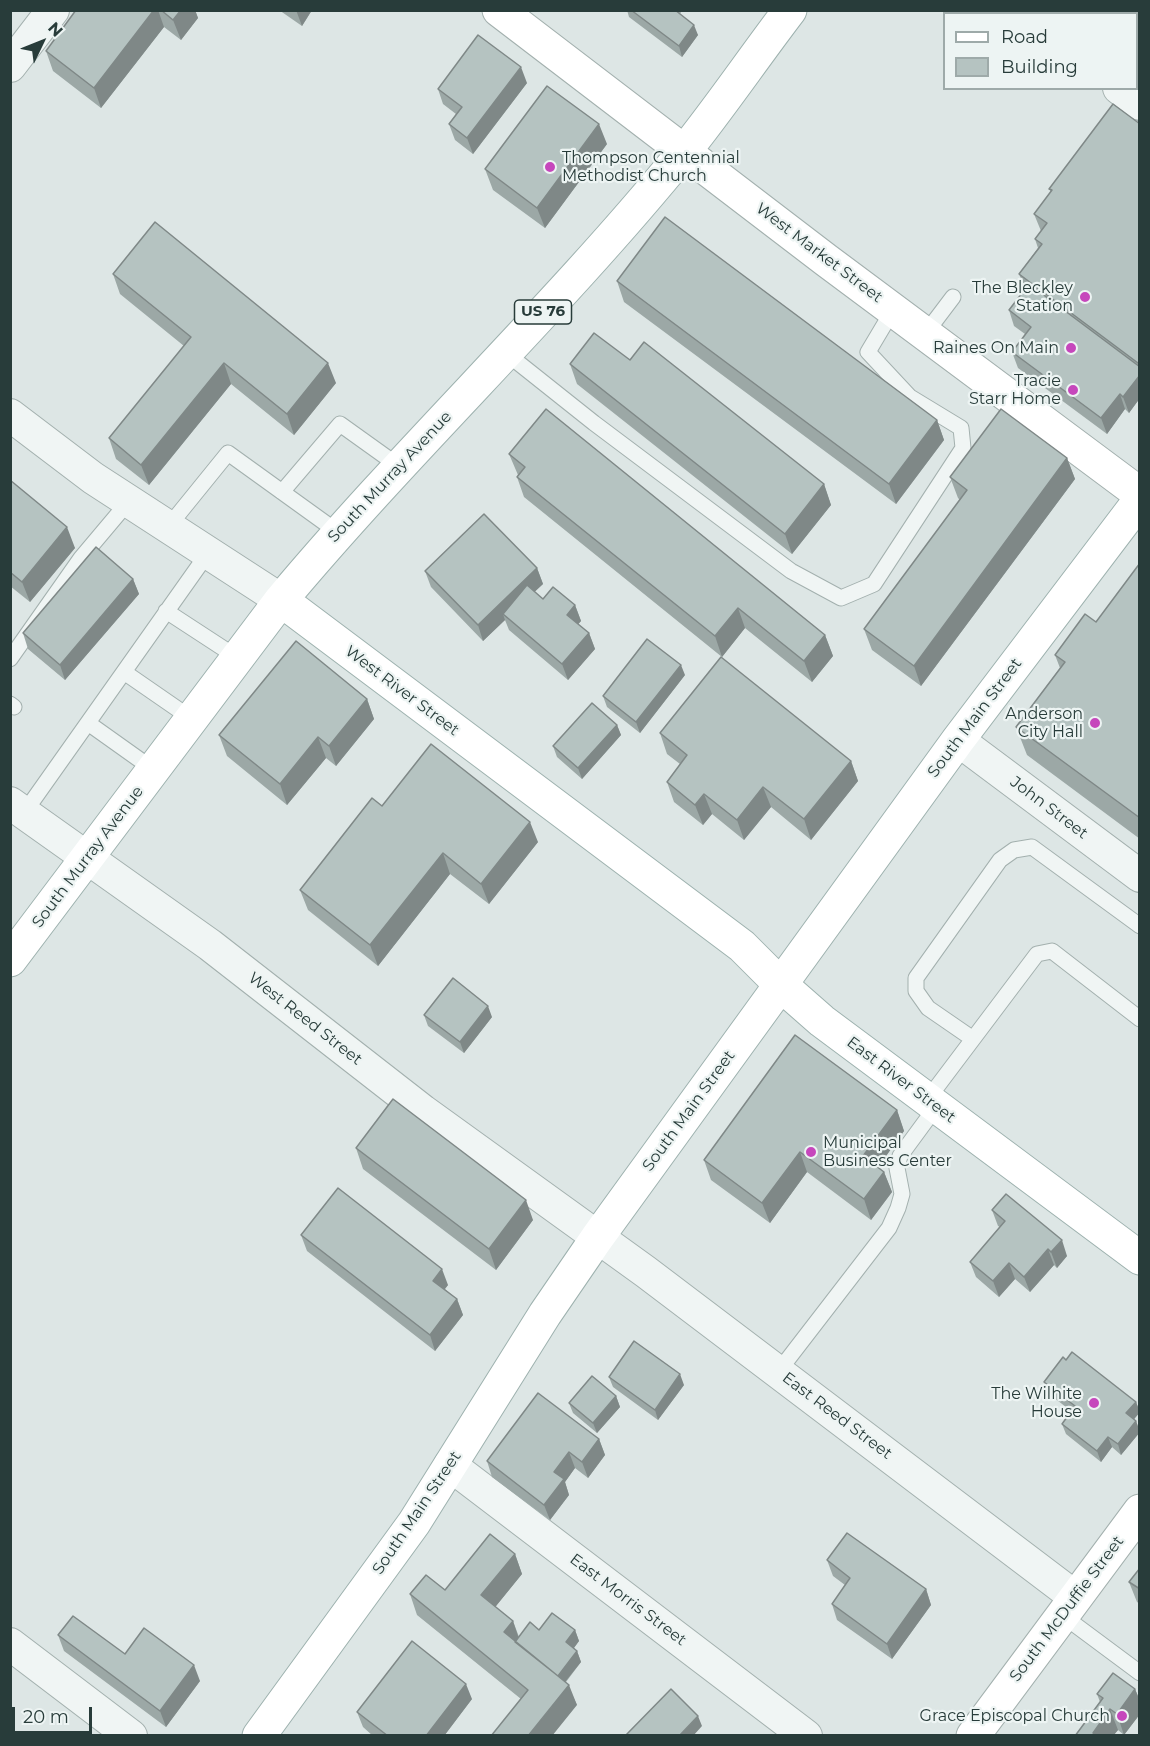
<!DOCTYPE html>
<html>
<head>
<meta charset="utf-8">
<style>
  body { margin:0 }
  #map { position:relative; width:1150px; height:1746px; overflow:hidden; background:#dde6e5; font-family:Montserrat,sans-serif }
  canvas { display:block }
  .frame { position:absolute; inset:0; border:12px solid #283c3a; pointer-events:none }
  .legend { position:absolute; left:943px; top:12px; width:195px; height:78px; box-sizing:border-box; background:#edf4f3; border:2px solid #9eaaa9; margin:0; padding:8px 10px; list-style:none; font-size:18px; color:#283c3a }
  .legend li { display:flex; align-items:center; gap:12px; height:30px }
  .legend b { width:30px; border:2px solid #9eaaa9 }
  .north { position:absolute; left:12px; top:12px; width:60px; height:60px; -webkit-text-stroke:4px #edf4f3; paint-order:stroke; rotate:47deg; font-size:16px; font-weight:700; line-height:24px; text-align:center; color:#283c3a }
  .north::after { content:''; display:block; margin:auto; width:21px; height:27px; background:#283c3a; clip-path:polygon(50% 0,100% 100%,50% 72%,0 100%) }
  .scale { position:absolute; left:12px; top:1707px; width:80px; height:27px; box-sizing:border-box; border:3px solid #283c3a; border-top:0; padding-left:8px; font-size:18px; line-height:21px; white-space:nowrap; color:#283c3a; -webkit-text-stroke:4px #edf4f3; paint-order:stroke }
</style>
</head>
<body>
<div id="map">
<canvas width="1150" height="1746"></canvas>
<div class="frame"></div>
<ul class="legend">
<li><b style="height:8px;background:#fff"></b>Road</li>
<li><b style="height:16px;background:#b5c3c1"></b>Building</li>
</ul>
<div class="north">N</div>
<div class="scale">20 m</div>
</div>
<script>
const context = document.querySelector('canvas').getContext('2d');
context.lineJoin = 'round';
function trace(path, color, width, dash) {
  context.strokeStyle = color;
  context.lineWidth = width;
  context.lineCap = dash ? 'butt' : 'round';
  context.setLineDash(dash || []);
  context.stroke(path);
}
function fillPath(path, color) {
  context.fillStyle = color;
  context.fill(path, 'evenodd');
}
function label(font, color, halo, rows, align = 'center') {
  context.font = font + ' Montserrat,sans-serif';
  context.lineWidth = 4.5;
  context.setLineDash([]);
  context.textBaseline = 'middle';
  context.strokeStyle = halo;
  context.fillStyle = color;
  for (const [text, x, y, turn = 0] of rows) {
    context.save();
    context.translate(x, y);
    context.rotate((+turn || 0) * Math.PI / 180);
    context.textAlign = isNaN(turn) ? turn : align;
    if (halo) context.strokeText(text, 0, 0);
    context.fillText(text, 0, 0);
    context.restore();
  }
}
const lane = new Path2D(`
  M925,334L953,297
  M506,353L594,423L791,571L841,598L874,584L963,448L961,428L910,397L868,352L893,310
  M282,492L340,424L400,467
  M168,527L228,453L339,533
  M166,611L238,658
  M10,659L81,558L129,501
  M124,672L192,719
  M10,704L14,707
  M88,723L154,770
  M24,813L208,553
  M973,1039L928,1008L916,991V978L1000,860L1014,850L1032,847L1140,926
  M927,1100L1037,954L1052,951L1140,1019
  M778,1372L889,1228L898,1208L902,1194L897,1168L900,1156L936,1107
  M1062,1615L1140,1673`);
const street = new Path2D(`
  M1015,10L1019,14
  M10,66L53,10
  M1119,88L1140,104
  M10,415L93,478L281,600
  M958,740L1140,876
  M10,803L210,945L423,1111L646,1272L1075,1597
  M450,1465L806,1736
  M10,1644L131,1736`);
const secondary = new Path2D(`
  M499,10L826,260L1140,494
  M973,1736L1140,1511`);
const primary = new Path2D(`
  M281,600L742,946L781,985L822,1021L1140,1258
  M10,960L281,600C410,446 557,308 684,152C721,106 754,57 790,10
  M259,1736L414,1523L545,1314L597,1238L958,740L1140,500`);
trace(lane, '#a3b0ae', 17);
trace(street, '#a3b0ae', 34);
trace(secondary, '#a3b0ae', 35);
trace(primary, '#9db1ae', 35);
trace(lane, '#f0f5f4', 15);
trace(street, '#f0f5f4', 32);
trace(secondary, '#fff', 33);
trace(primary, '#fff', 33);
fillPath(new Path2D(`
  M76,10H195L198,18L181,40L164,27L101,108L53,71L46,51Z
  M279,10H312L302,26Z
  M627,10H682L680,14L698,35L682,57L629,17Z
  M1058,10H1140V73L1137,71V14H1062Z
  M527,83L473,154L455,140L449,124L456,114L443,104L438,89Z
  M1140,124V398L1129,413L1125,409L1107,434L1018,368L1012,352L1025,334L1014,326L1009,310L1025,289L1019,274L1038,248L1035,239L1041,231L1034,214L1051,192L1049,189Z
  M607,144L545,228L493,190L485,169Z
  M113,274L336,383L294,435L231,384L149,485L116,459L109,438L184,346L120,294Z
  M617,281L937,420L944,440L896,504L624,302Z
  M630,360L824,484L831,505L792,554L577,384L570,364Z
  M509,454L825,635L833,656L812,682L745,628L722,657L524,497L517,477L518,475Z
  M1067,458L1075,479L921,686L872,650L864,629L960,500L958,498L950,477Z
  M10,480L75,548L30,602L10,586Z
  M1140,563V839L1027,755L1016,727L1060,668L1055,655L1096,622Z
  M537,568L543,584L534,592L543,599L575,605L581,621L578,624L589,633L595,649L568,680L509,630L505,620L483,641L431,587L425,571Z
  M133,579L139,594L65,680L28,649L23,633Z
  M685,675L640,733L607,707L603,696Z
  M367,699L374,719L336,766L326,758L287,805L227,756L219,735Z
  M617,725L621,735L582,779L557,757L553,746Z
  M660,733L851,761L858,781L811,840L771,807L744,840L712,814L703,825L674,802L667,782L680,764L667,754Z
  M382,806L538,842L489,904L450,874L378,966L308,910L300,890Z
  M424,1015L492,1017L464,1053L428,1026Z
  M897,1110L904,1131L878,1167L884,1172L892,1192L871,1220L807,1172L770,1223L711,1180L704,1160Z
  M356,1148L533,1220L496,1270L363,1169Z
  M992,1210L1067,1256L1057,1268L1054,1265L1030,1292L1015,1279L999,1297L976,1277L970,1262L1000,1227L998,1226Z
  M301,1235L448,1285L445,1289L457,1299L463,1315L435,1351L307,1251Z
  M1066,1360L1136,1402L1140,1412L1134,1419L1136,1421L1140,1432L1121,1455L1112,1447L1101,1462L1066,1434L1062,1424L1071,1411L1048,1393L1044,1382Z
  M609,1377L684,1385L658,1420L613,1387Z
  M616,1396L620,1407L597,1433L573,1413L569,1403Z
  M599,1439L605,1455L588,1478L575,1468L565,1482L569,1495L550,1520L492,1477L487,1461Z
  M515,1554L522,1574L495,1607L513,1621L519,1637L539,1630H575L579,1641L574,1648L577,1651L581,1662L566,1682L577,1705L521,1699L417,1615L410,1594L445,1590Z
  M827,1560L926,1589L931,1605L892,1659L837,1620L832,1604L845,1585L833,1576Z
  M1140,1568V1604L1137,1602L1129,1582Z
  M58,1635L200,1681L166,1727L64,1651Z
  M1135,1689L1140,1701V1714L1124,1735L1118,1730L1113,1736H1075L1100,1702L1097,1694Z
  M472,1699L444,1736H373L363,1727L357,1712Z`), '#9ca8a6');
fillPath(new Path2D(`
  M154,10H158L164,27L101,108L94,88Z
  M181,10H195L198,18L181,40L173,20Z
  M296,10H312L302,26Z
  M694,25L698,35L682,57L679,46Z
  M521,67L527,83L473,154L467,138Z
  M599,124L607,144L545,228L537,208Z
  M224,363L231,384L149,485L141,465Z
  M328,363L336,383L294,435L287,414Z
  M1140,375V398L1129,413L1123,397Z
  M1120,394L1125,409L1107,434L1101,418Z
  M937,420L944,440L896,504L889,484Z
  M1067,458L1075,479L921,686L914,666Z
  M824,484L831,505L792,554L785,534Z
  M67,527L75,548L30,602L22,582Z
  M537,568L543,584L507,618L503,614L505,620L483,641L478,625Z
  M133,579L139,594L65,680L60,665Z
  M575,605L581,621L573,630L567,615Z
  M738,608L745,628L722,657L715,636Z
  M589,633L595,649L568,680L562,664Z
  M825,635L833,656L812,682L804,661Z
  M681,665L685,675L640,733L636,722Z
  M367,699L374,719L336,766L329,746Z
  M617,725L621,735L582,779L578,768Z
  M318,737L326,758L287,805L280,784Z
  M851,761L858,781L811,840L804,819Z
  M763,787L771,807L744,840L737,820Z
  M704,794L712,814L703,825L695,805Z
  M530,822L538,842L489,904L481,884Z
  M443,853L450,874L378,966L370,945Z
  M488,1006L492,1017L464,1053L460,1042Z
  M897,1110L904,1131L871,1177L863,1156Z
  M800,1152L807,1172L770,1223L762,1203Z
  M884,1172L892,1192L871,1220L864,1199Z
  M526,1200L533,1220L496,1270L489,1249Z
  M1062,1240L1067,1256L1057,1268L1051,1252Z
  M1048,1249L1054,1265L1030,1292L1024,1277Z
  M1009,1263L1015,1279L999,1297L993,1281Z
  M442,1269L448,1285L439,1296L433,1281Z
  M457,1299L463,1315L435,1351L430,1335Z
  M680,1374L684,1385L658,1420L655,1410Z
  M616,1396L620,1407L597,1433L593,1423Z
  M1136,1402L1140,1412L1130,1424L1126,1413Z
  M1136,1421L1140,1432L1121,1455L1118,1444Z
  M1108,1437L1112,1447L1101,1462L1097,1451Z
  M599,1439L605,1455L588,1478L582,1462Z
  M569,1452L575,1468L565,1482L569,1495L550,1520L544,1505L554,1472Z
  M515,1554L522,1574L488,1616L481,1595Z
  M926,1589L931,1605L892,1659L887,1644Z
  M513,1621L520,1642L517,1646L504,1632Z
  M575,1630L579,1641L570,1653L566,1642Z
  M577,1651L581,1662L561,1687L558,1677Z
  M194,1665L200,1681L166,1727L160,1711Z
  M466,1684L472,1699L444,1736H426Z
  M569,1685L577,1705L552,1736H528Z
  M1135,1689L1140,1701V1714L1124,1735L1117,1714Z
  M1110,1709L1118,1730L1113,1736H1094L1093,1733Z
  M698,1716L702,1726L693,1736H679Z`), '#7f8887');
const building = new Path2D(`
  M76,10H154L94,88L46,51Z
  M161,10H181L173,20Z
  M631,10H675L694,25L679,46Z
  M1073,10H1140V62L1137,59V14H1077Z
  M478,35L521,67L467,138L449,124L462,107L438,89Z
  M547,86L599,124L537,208L485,169Z
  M1113,104L1140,124V360L1138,363L1019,274L1042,244L1035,239L1047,223L1034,214L1052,190L1049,189Z
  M665,217L937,420L889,484L617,281Z
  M155,222L328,363L287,414L224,363L141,465L109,438L191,337L113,274Z
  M1029,284L1140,367V375L1123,397L1120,394L1101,418L1012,352L1031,327L1009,310Z
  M594,333L630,360L644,342L824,484L785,534L570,364Z
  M546,409L825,635L804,661L738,608L715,636L517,477L525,467L509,454Z
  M1001,409L1067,458L914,666L864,629L967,490L950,477Z
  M10,480L67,527L22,582L10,572Z
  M484,514L537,568L478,625L425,571Z
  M96,547L133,579L60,665L23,633Z
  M1140,563V818L1016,727L1065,662L1055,655L1085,614L1096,622Z
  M527,585L543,599L553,587L575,605L567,615L589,633L562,664L503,614Z
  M647,639L681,665L636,722L603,696Z
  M296,641L367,699L329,746L318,737L280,784L219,735Z
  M721,657L851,761L804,819L763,787L737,820L704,794L695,805L667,782L687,755L660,733Z
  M592,703L617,725L578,768L553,746Z
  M431,744L530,822L481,884L443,853L370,945L300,890L372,798L382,806Z
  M453,978L488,1006L460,1042L424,1015Z
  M795,1035L897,1110L863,1156L884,1172L864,1199L800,1152L762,1203L704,1160Z
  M393,1099L526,1200L489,1249L356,1148Z
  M338,1188L442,1269L433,1281L457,1299L430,1335L301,1235Z
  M1006,1194L1062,1240L1051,1252L1048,1249L1024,1277L1009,1263L993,1281L970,1262L1005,1221L992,1210Z
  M634,1341L680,1374L655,1410L609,1377Z
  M1072,1352L1136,1402L1126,1413L1136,1421L1118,1444L1108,1437L1097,1451L1062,1424L1075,1406L1044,1382L1063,1357L1066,1360Z
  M592,1376L616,1396L593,1423L569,1403Z
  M538,1393L599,1439L582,1462L569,1452L554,1472L564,1479L544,1505L487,1461Z
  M847,1533L926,1589L887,1644L832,1604L850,1578L827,1560Z
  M490,1534L515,1554L481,1595L513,1621L504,1632L569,1685L528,1736H491L528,1690L410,1594L426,1575L445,1590Z
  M1140,1568V1589L1129,1582Z
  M552,1613L575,1630L566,1642L577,1651L558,1676L515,1642L530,1622L539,1630Z
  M73,1616L125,1654L144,1628L194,1665L160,1711L58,1635Z
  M412,1641L466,1684L426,1736H388L357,1712Z
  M1113,1673L1135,1689L1117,1714L1110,1709L1093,1733L1096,1736H1075L1103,1698L1097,1694Z
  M671,1689L698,1716L679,1736H625Z`);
fillPath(building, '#b5c3c1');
trace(building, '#7f8887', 1.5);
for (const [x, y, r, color] of [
  [550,167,6,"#c647bc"],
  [1085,297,6,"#c647bc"],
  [1071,348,6,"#c647bc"],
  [1073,390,6,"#c647bc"],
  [1095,723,6,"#c647bc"],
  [811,1152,6,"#c647bc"],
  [1094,1403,6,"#c647bc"],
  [1122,1716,6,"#c647bc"]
]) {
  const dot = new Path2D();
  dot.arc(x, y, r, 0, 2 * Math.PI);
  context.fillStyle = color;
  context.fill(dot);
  trace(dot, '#edf4f3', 2);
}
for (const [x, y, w] of [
  [543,312,57]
]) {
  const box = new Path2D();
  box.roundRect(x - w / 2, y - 12, w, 24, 4.5);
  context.fillStyle = '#edf4f3';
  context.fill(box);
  trace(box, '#283c3a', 1.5);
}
label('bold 15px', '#283c3a', null, [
  ["US 76",543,312]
]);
label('16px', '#283c3a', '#edf4f3', [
  ["Thompson Centennial",562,158,"left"],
  ["Methodist Church",562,176,"left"],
  ["The Bleckley",1073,288],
  ["Station",1073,306],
  ["Raines On Main",1059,348],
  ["Tracie",1061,381],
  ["Starr Home",1061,399],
  ["Anderson",1083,714],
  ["City Hall",1083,732],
  ["Municipal",823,1143,"left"],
  ["Business Center",823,1161,"left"],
  ["The Wilhite",1082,1394],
  ["House",1082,1412],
  ["Grace Episcopal Church",1110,1716]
], 'right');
label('16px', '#283c3a', '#edf4f3', [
  ["West Market Street",819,253,37],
  ["South Murray Avenue",390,477,-47],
  ["West River Street",402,691,37],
  ["South Main Street",975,718,-53],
  ["John Street",1049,808,37],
  ["South Murray Avenue",88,857,-53],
  ["West Reed Street",305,1019,38],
  ["East River Street",901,1080,37],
  ["South Main Street",689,1111,-54],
  ["East Reed Street",837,1416,37],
  ["South Main Street",417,1513,-56],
  ["East Morris Street",628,1600,37],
  ["South McDuffie Street",1067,1609,-53]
]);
</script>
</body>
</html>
